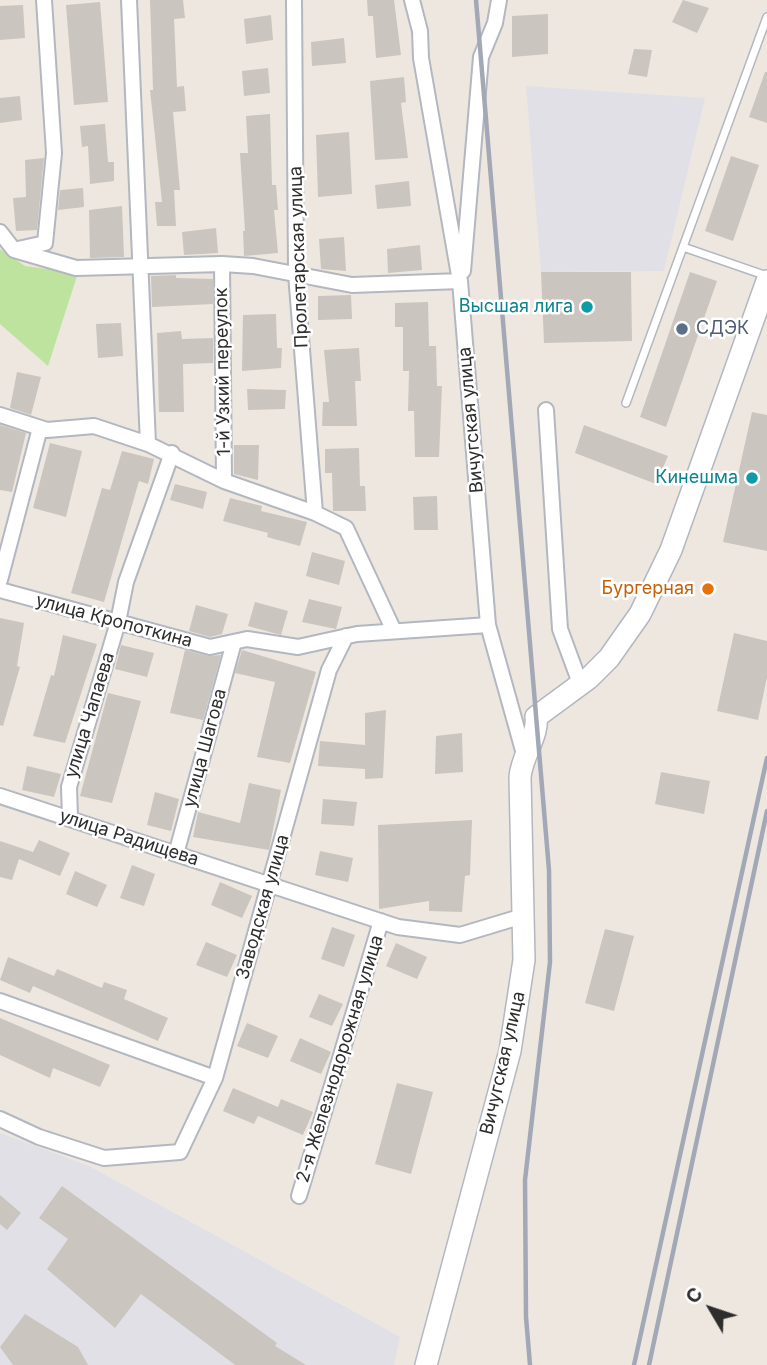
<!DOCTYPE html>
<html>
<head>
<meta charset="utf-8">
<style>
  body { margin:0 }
  #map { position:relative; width:767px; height:1365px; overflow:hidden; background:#eee7e0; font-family:Inter,sans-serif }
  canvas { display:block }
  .north { position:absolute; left:676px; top:1274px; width:70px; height:70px; -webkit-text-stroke:5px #fff; paint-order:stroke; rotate:309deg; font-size:19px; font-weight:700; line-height:28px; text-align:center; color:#2d2d2d }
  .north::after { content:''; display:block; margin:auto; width:24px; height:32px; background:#2d2d2d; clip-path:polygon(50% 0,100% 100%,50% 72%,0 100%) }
</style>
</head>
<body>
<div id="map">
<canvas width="767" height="1365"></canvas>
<div class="north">С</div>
</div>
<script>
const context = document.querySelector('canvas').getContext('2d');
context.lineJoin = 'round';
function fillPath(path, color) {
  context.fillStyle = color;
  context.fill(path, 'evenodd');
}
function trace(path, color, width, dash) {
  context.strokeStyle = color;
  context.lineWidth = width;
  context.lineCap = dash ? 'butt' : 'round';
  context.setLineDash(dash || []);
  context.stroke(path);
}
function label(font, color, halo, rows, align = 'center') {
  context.font = font + ' Inter,sans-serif';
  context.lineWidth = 5;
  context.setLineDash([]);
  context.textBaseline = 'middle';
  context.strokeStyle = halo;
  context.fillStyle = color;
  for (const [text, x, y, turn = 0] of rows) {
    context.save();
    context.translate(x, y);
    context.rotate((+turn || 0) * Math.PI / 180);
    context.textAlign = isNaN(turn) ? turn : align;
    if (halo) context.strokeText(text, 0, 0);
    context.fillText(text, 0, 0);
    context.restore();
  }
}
fillPath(new Path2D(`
  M526,86L705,98L664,271L541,272Z
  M0,1133L89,1166L400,1337L394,1365H0Z`), '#e1e0e7');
fillPath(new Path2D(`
  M0,249L25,266L78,273L48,366L0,324Z`), '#bee39e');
fillPath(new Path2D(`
  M150,0H183L185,18L174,19L177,87L184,86L186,111L173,112L180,190H174L176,226H157L155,202H162L150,90H153Z
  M367,0H394L401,55L376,58L373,16H368Z
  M683,0L709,8L697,33L672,22Z
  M100,2L108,102L74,105L66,5Z
  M23,5L25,38L0,40V6Z
  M548,14V54L512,57V16Z
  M271,15L273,40L246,44L244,19Z
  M344,38L346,63L312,66L311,42Z
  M634,49L652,50L647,77L628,74Z
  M268,68L270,93L244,96L242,71Z
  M765,72H767V123L749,117Z
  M404,77L406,102L401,103L408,158L375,160L370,81Z
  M20,96L22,120L0,123V98Z
  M270,114L272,185H276L278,210H274L278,253L244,256L243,231H245L240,153H248L246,116Z
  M105,124L108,162H114V181L90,184L88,146L82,147L80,126Z
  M349,132L352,194L318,197L316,135Z
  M731,156L759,165L733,241L705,231Z
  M44,158L37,230L16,231L13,198L26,197L25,160Z
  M409,181L411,206L377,209L375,185Z
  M83,188L84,207L58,210L60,190Z
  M122,206L124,257L90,258L89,210Z
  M216,228L218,253L184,255L182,232Z
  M344,237L346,271L321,269L319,239Z
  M420,245L422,270L388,273L387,249Z
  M541,272H631L632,341L544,343Z
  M690,272L717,281L666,427L640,417Z
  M176,275V278L213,279V304L152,307L151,276Z
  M351,295L352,319L318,320V296Z
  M428,302L429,346H436L437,386H442L439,457H415L414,411H408L409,371H403V327H395V303Z
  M276,314L277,348H282L281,368L242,371L243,315Z
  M121,323L123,356L98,358L96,324Z
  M181,331L182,339L213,338V363L183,364L184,412H159L157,333Z
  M359,348L361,381H355L357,426H322L323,402H329L324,350Z
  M17,372L41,377L31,415L10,408Z
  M247,389L286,390L285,409L248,410Z
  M752,412L767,415V551L723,542Z
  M0,425L26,433L12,492L0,490Z
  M584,425L668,456L656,484L575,453Z
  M50,443L82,451L66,517L33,508Z
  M234,445H259L258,480L234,474Z
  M359,448L360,486H365L366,511H333L332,473H325V449Z
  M122,451L154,459L148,484L139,481L104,602L71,593L102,488L110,490Z
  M175,484L207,492L203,509L170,500Z
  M437,496L438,530H414L413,497Z
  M230,498L262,506L261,511L307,522L300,546L267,537L268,533L223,521Z
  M312,552L345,561L339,585L306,576Z
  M309,599L342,607L336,629L302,622Z
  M255,602L288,611L281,635L248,626Z
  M196,605L228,614L222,634L210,637L189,631Z
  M0,618L24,623L17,666L20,667L3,726L0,725Z
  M734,633L767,641V677L758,720L717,711Z
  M63,635L97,644L65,743L33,736L51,675L54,676Z
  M121,645L154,653L147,677L115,669Z
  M185,650L208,656L221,655L203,720L170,713Z
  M242,650L316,672L290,763L257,757L275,682L235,673Z
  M108,693L141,701L112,803L80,796Z
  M386,710L383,778L365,779V769L318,766L320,741L365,745V713Z
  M462,733L463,772L435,774L436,736Z
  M27,766L61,774L54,797L22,790Z
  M661,772L710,781L704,814L655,804Z
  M249,783L281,790L269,850L193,837L198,812L240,823Z
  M155,792L179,799L171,831L147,825Z
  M323,799L357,802L354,826L321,824Z
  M472,820L470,875L465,876L462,912L429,911V901L379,909L378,825Z
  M39,840L70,853L60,876L19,859L12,880L0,877V841L33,852Z
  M320,851L353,858L348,882L315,875Z
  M132,865L155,874L144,906L120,898Z
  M75,871L107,885L97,907L66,894Z
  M220,882L252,896L242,918L211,905Z
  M332,927L355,935L344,967L321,959Z
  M605,929L634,936L614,1011L585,1003Z
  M206,942L237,955L227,977L196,965Z
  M396,943L427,957L417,979L386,966Z
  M8,957L54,976L57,969L102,988L104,982L127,990L124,999L168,1018L158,1041L33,986L30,993L0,980Z
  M319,994L343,1004L332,1026L309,1017Z
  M0,1018L110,1065L100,1087L53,1068L50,1078L0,1055Z
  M247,1023L278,1036L268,1058L237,1046Z
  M300,1038L331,1052L321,1074L290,1061Z
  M397,1083L433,1092L411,1174L375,1164Z
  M233,1088L278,1107L281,1099L313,1112L303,1135L258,1116L254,1124L223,1111Z
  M62,1186L277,1343L275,1346L306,1365H235L141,1294L115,1328L47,1269L68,1239L39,1218Z
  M0,1195L21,1213L7,1230L0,1224Z
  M25,1314L78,1347L88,1365H13L0,1347Z`), '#cac5be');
const service = new Path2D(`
  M683,247L767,276
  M626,403L767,17`);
const minor = new Path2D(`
  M129,0L148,444
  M294,0L296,274L315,513
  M412,0L420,31L421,58L460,281L488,625L524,754
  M0,232L14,250L76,268L222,264L253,266L352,285L460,281
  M18,249L45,243L54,153L44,0
  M222,264L224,481
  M463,271L481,57L495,23L499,0
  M546,410L560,629L581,686
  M0,415L47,430L94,426L148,444L224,481L315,513L346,528L394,631
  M0,580L40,428
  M0,590L210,647L247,639L298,647L357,634L488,625
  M0,796L398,927L460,935L523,916
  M70,818L69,787L118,622L126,582L172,453
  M176,854L234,642
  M0,1001L215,1078L329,670L346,636
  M0,1119L39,1137L104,1158L180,1152L215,1078
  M299,1196L381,921`);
const secondary = new Path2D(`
  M426,1365L510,1051L524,960L520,777C522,755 539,735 536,717L589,678L609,658L640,614L671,550L767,281`);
trace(service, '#b3b7c0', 10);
trace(minor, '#b3b7c0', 18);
trace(secondary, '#b3b7c0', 24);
trace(service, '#fff', 7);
trace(minor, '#fff', 14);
trace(secondary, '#fff', 21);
trace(new Path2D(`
  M476,0L549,870L550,962L525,1180L526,1317L530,1365
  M634,1365L767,758
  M649,1365L767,811`), '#a3a8b7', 4.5);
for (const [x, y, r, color] of [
  [587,307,7,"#0f9aa8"],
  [682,329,7,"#5c6f8a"],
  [752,478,7,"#0f9aa8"],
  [708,589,7,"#e8710a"]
]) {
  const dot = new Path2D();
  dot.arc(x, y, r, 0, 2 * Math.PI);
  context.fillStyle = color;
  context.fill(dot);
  trace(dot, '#fff', 2.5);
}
label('18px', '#2d2d2d', '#fff', [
  ["Пролетарская улица",299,257,-92],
  ["1-й Узкий переулок",223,372,-91],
  ["Вичугская улица",471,420,-95],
  ["улица Кропоткина",114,621,15],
  ["улица Чапаева",90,715,-73],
  ["улица Шагова",205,748,-75],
  ["улица Радищева",129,838,18],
  ["Заводская улица",263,907,-74],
  ["2-я Железнодорожная улица",340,1059,-73],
  ["Вичугская улица",503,1063,-77]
]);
label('18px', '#0d838f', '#fff', [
  ["Высшая лига",573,307],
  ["Кинешма",738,478]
], 'right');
label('18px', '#4e5e75', '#fff', [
  ["СДЭК",696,329]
], 'left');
label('18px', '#c56008', '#fff', [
  ["Бургерная",694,589]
], 'right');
</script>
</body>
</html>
